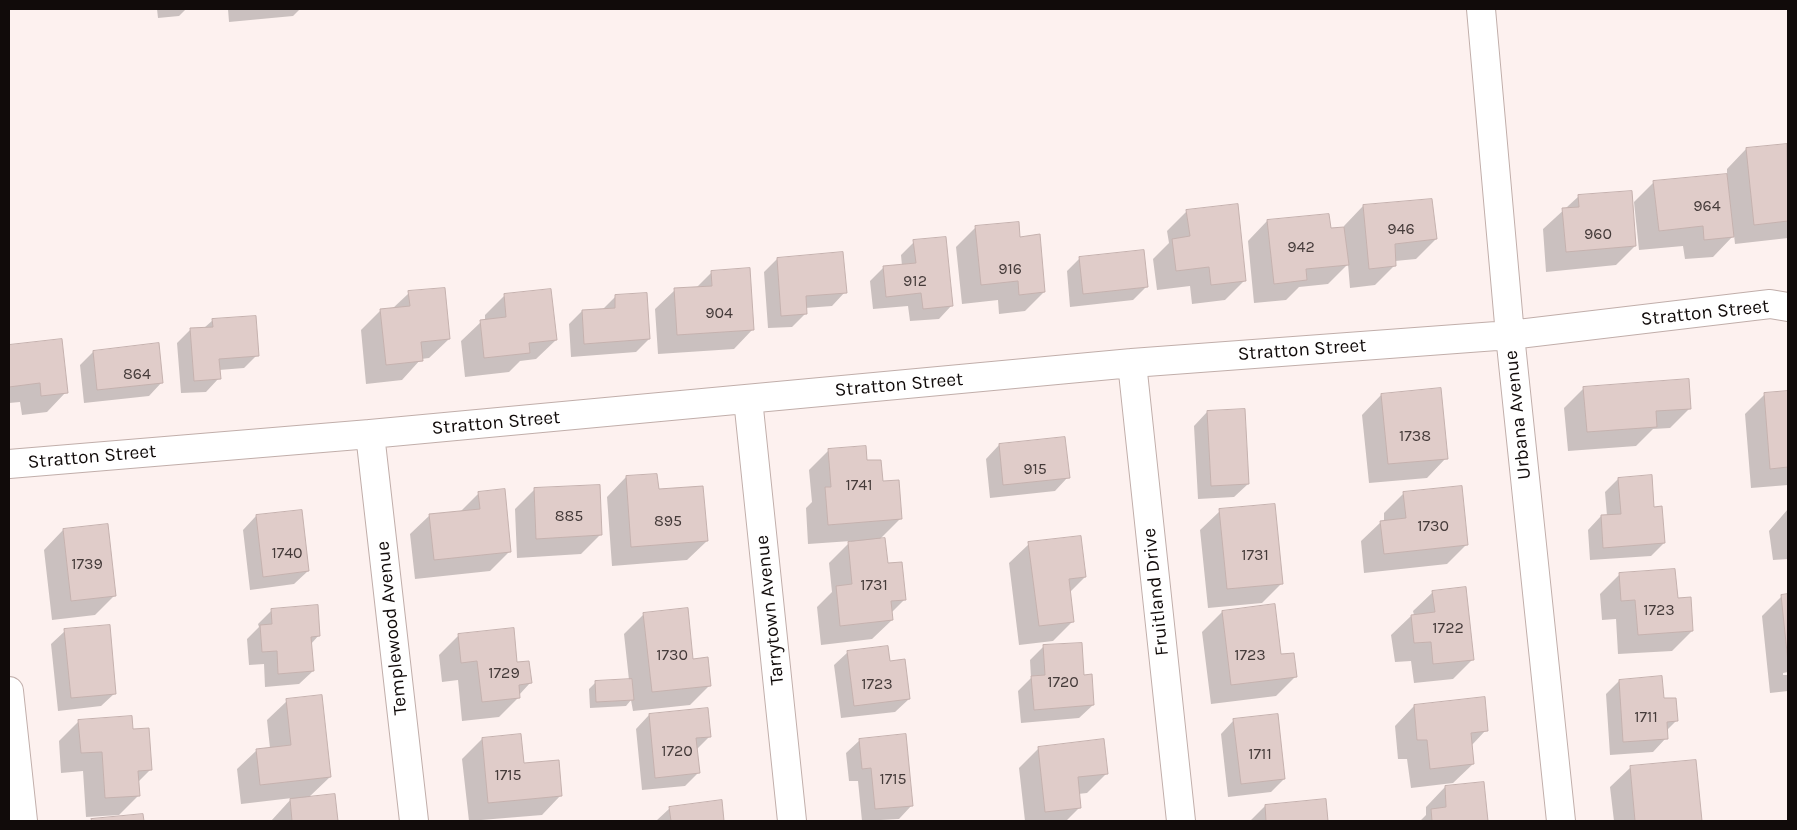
<!DOCTYPE html>
<html>
<head>
<meta charset="utf-8">
<style>
  body { margin:0 }
  #map { position:relative; width:1797px; height:830px; overflow:hidden; background:#fdf1ef; font-family:Karla,sans-serif }
  canvas { display:block }
  .frame { position:absolute; inset:0; border:10px solid #110b0a; pointer-events:none }
</style>
</head>
<body>
<div id="map">
<canvas width="1797" height="830"></canvas>
<div class="frame"></div>
</div>
<script>
const context = document.querySelector('canvas').getContext('2d');
context.lineJoin = 'round';
function fillPath(path, color) {
  context.fillStyle = color;
  context.fill(path, 'evenodd');
}
function trace(path, color, width, dash) {
  context.strokeStyle = color;
  context.lineWidth = width;
  context.lineCap = dash ? 'butt' : 'round';
  context.setLineDash(dash || []);
  context.stroke(path);
}
function label(font, color, halo, rows, align = 'center') {
  context.font = font + ' Karla,sans-serif';
  context.lineWidth = 4;
  context.setLineDash([]);
  context.textBaseline = 'middle';
  context.strokeStyle = halo;
  context.fillStyle = color;
  for (const [text, x, y, turn = 0] of rows) {
    context.save();
    context.translate(x, y);
    context.rotate((+turn || 0) * Math.PI / 180);
    context.textAlign = isNaN(turn) ? turn : align;
    if (halo) context.strokeText(text, 0, 0);
    context.fillText(text, 0, 0);
    context.restore();
  }
}
fillPath(new Path2D(`
  M157,9H186L179,16L158,18Z
  M228,9H300L293,16L229,22Z
  M1786,145L1788,166V238L1735,244L1734,235L1713,257L1685,259L1683,246L1639,250L1634,202L1654,182L1727,175V169L1746,149Z
  M1579,196L1635,246L1616,265L1546,272L1543,229Z
  M1363,206L1436,239L1416,259L1395,261V265L1375,285L1350,288L1348,264L1328,284L1299,287L1286,300L1254,303L1248,241L1267,221L1330,230L1344,228V226Z
  M1187,211L1245,280L1225,300L1192,304L1190,286L1157,290L1153,259L1169,243L1167,231Z
  M976,227L1019,238L1044,292L1025,311L999,314L998,300L962,304L956,247Z
  M914,242L952,305L939,319L910,321L908,306L873,309L870,281L884,267L902,266L901,255Z
  M1080,258L1146,287L1133,300L1070,307L1067,271Z
  M777,259L845,292L832,306L805,308L806,313L792,327L768,328L764,272Z
  M712,272L753,329L734,349L658,354L655,309L675,290L696,288Z
  M409,293L449,339L429,358L421,359L402,380L366,384L361,330L381,310L392,309Z
  M504,296L556,340L536,359L520,361L509,372L465,377L461,341L481,322L485,321V315Z
  M615,297L649,339L636,352L571,357L569,324L582,311L602,310Z
  M213,320L257,355L244,368L219,370V378L206,392L181,393L177,343L191,329L204,328Z
  M61,340L66,392L47,412L22,415L20,402L9,403V346Z
  M93,352L162,382L149,396L84,403L80,365Z
  M1584,388L1690,408L1670,428L1653,429L1636,446L1568,451L1564,408Z
  M1788,392V485L1751,488L1745,414L1765,394Z
  M1381,395L1446,458L1427,478L1369,483L1362,415Z
  M1207,412L1248,484L1234,497L1198,499L1194,426Z
  M999,445L1068,477L1055,491L990,498L986,459Z
  M829,450L866,462L882,483L900,519L879,540L887,565L905,599L891,613L892,620L872,639L821,645L817,607L832,592L829,563L851,541L808,544L806,508L812,502L809,470Z
  M626,477L658,491L707,541L687,560L612,566L607,497Z
  M1618,479L1653,508L1664,543L1651,556L1590,560L1588,530L1601,516H1607L1605,492Z
  M535,489L601,534L581,554L517,558L515,509Z
  M479,493L510,551L490,571L415,579L410,534L430,515L460,512Z
  M1403,494L1467,544L1447,564L1364,573L1361,541L1381,522L1384,521V513Z
  M1788,509V562V559L1773,560L1769,531Z
  M1220,511L1282,583L1262,603L1208,608L1200,530Z
  M256,516L308,571L294,584L250,590L243,530Z
  M63,530L115,595L95,615L52,620L44,550Z
  M1029,544L1085,577L1070,592L1073,621L1053,641L1019,645L1009,563Z
  M1620,574L1676,599L1692,631L1672,651L1618,654L1616,619L1602,620L1600,594Z
  M1433,592L1472,660L1453,679L1414,683L1411,661L1395,662L1391,635L1411,616L1414,615L1413,611Z
  M1788,595V672L1783,673V675H1788V691L1770,693L1762,616L1782,596Z
  M1274,605L1280,656L1296,676L1276,696L1211,704L1202,632L1222,612Z
  M272,610L319,635L311,644L313,671L299,684L265,687L264,664L249,665L247,639L259,627L258,624Z
  M644,614L692,660L710,685L690,705L633,711L631,700L626,706L590,708L589,689L596,682L629,680L624,634Z
  M65,631L115,693L101,706L58,711L51,644Z
  M459,635L516,663L530,683L519,695V697L499,717L462,721L458,680L442,682L439,655Z
  M1043,647L1083,676L1093,705L1079,718L1021,723L1018,691L1031,678L1030,660Z
  M848,652L889,662L909,699L895,712L841,718L834,665Z
  M1619,681L1663,700L1677,720L1666,731V738L1653,752L1610,755L1606,694Z
  M287,701L330,777L308,798L334,796L337,821H271L292,798L241,804L237,769L257,750L270,748L267,720Z
  M1414,706L1486,730L1471,746L1473,764L1453,783L1411,788L1407,759H1398L1395,726Z
  M649,715L710,736L696,750L699,772L685,786L642,790L636,729Z
  M1234,720L1284,779L1271,792L1228,797L1221,734Z
  M79,721L132,730L151,769L138,782L139,795L119,815L86,817L83,771L61,773L59,741Z
  M482,739L561,795L542,815L469,821L462,759Z
  M860,740L912,805L899,819L862,821L858,781H849L846,753Z
  M1039,748L1106,774L1087,793L1078,794L1080,807L1066,821H1025L1019,768Z
  M1695,762L1701,821H1614L1610,787L1630,768Z
  M1482,784L1486,821H1420L1426,815V807L1445,787Z
  M1325,800L1327,821H1250L1265,806Z
  M721,802L723,821H656L670,808Z
  M142,815L143,821H91H92Z`), '#0003');
const building = new Path2D(`
  M1787,144L1788,221L1754,225L1746,148Z
  M1727,174L1734,237L1704,240L1703,226L1659,231L1653,181Z
  M1632,191L1636,246L1566,252L1562,208L1579,207L1578,195Z
  M1432,199L1437,239L1395,244L1396,266L1369,269L1363,205Z
  M1238,204L1246,281L1211,285L1209,267L1176,271L1172,239L1190,236L1186,210Z
  M1329,214L1331,228L1344,227L1349,265L1306,269L1307,280L1274,284L1267,220Z
  M1019,222L1020,237L1040,234L1045,292L1019,295L1018,281L981,285L975,226Z
  M946,237L953,306L923,309L921,293L886,297L883,266L916,263L913,240Z
  M1144,250L1148,287L1083,294L1079,257Z
  M843,252L847,293L806,296L807,314L781,316L777,258Z
  M750,268L754,330L677,335L674,288L712,286L711,271Z
  M445,288L450,339L421,342L423,361L386,365L380,309L410,306L408,291Z
  M551,289L557,340L529,343L530,353L484,358L480,320L506,317L504,294Z
  M647,293L650,339L584,344L582,310L615,308V295Z
  M256,316L259,356L219,359L221,379L194,381L190,328L213,327L212,319Z
  M62,339L68,393L41,396L40,383L9,387V345Z
  M159,343L163,383L97,390L93,351Z
  M1689,379L1691,409L1656,411L1657,427L1587,432L1583,387Z
  M1441,388L1448,459L1388,464L1381,394Z
  M1788,391V467L1770,469L1764,393Z
  M1245,409L1249,484L1211,486L1207,411Z
  M1065,437L1070,478L1003,485L999,444Z
  M866,446L867,460H881L883,481L899,480L902,519L828,525L825,487H831L828,449Z
  M657,474L659,489L703,486L708,541L631,547L626,476Z
  M1652,475L1654,507L1662,506L1665,543L1603,548L1601,515L1621,514L1618,478Z
  M600,485L602,535L536,539L534,488Z
  M1462,486L1468,545L1384,554L1380,521L1406,518L1403,492Z
  M505,489L511,552L434,560L429,514L480,509L478,492Z
  M1275,504L1283,584L1227,589L1219,509Z
  M302,510L309,571L263,577L256,515Z
  M108,524L116,596L71,601L63,529Z
  M1081,536L1086,577L1069,579L1074,622L1039,626L1028,542Z
  M885,538L888,563L902,562L906,600L891,601L893,620L840,626L836,586L852,584L848,542Z
  M1675,569L1678,598L1691,597L1693,631L1638,635L1635,600L1621,601L1619,573Z
  M1466,587L1474,660L1433,664L1431,642L1414,643L1411,615L1435,612L1432,591Z
  M1788,594V662L1781,595Z
  M1275,604L1281,654L1294,653L1297,677L1231,685L1222,611Z
  M318,605L320,636L311,637L314,671L278,674L277,651L262,652L260,625L272,624L271,609Z
  M688,608L693,659L708,657L711,686L652,692L643,613Z
  M110,625L116,694L71,698L64,629Z
  M514,628L517,662L529,661L532,683L519,685L520,698L482,702L477,661L461,663L458,634Z
  M1082,643L1084,675L1092,674L1094,705L1034,710L1031,676L1045,675L1043,645Z
  M888,646L890,661L905,659L910,699L854,706L847,651Z
  M1662,676L1664,698H1676L1678,721L1667,722L1668,739L1623,742L1619,680Z
  M632,679L634,700L596,702L595,681Z
  M322,695L331,777L260,785L256,749L291,745L286,699Z
  M1485,697L1488,731L1471,733L1474,764L1430,769L1427,740H1417L1414,705Z
  M708,708L711,737L696,738L700,773L655,778L649,714Z
  M1278,714L1285,779L1241,784L1233,719Z
  M132,716L133,729L149,728L152,770L138,771L140,796L105,798L102,752L81,753L78,720Z
  M521,734L524,763L559,760L562,796L488,803L482,738Z
  M906,734L913,806L875,809L871,768L862,769L859,739Z
  M1104,739L1108,774L1078,777L1081,808L1045,812L1038,747Z
  M1696,760L1702,821H1635L1630,766Z
  M1484,782L1488,821H1432L1431,809L1446,807L1445,786Z
  M335,794L338,821H292L290,799Z
  M1326,799L1328,821H1266L1265,805Z
  M722,800L724,821H671L669,807Z
  M143,814L144,821H92L91,819Z`);
fillPath(building, '#e0ccc9');
trace(building, '#c5b1ae', 1);
const street = new Path2D(`
  M1481,9L1510,335L1561,821
  M1132,363L1181,821
  M748,399L792,821
  M370,434L414,821
  M9,464L370,434L1132,363L1510,335L1770,304L1788,307
  M9,691L23,821`);
trace(street, '#c1aeaa', 30);
trace(street, '#fff', 28);
label('16px', '#453b3a', null, [
  ["964",1707,206],
  ["946",1401,229],
  ["960",1598,234],
  ["942",1301,247],
  ["916",1010,269],
  ["912",915,281],
  ["904",719,313],
  ["864",137,374],
  ["1738",1415,436],
  ["915",1035,469],
  ["1741",859,485],
  ["885",569,516],
  ["895",668,521],
  ["1730",1433,526],
  ["1740",287,553],
  ["1731",1255,555],
  ["1739",87,564],
  ["1731",874,585],
  ["1723",1659,610],
  ["1722",1448,628],
  ["1730",672,655],
  ["1723",1250,655],
  ["1729",504,673],
  ["1720",1063,682],
  ["1723",877,684],
  ["1711",1646,717],
  ["1720",677,751],
  ["1711",1260,754],
  ["1715",508,775],
  ["1715",893,779]
]);
label('19px', '#110b0a', '#fff', [
  ["Stratton Street",1705,313,-6],
  ["Stratton Street",1302,350,-4],
  ["Stratton Street",899,385,-5],
  ["Urbana Avenue",1518,415,-96],
  ["Stratton Street",496,423,-5],
  ["Stratton Street",92,457,-5],
  ["Fruitland Drive",1156,592,-96],
  ["Tarrytown Avenue",770,610,-96],
  ["Templewood Avenue",392,628,-96]
]);
</script>
</body>
</html>
